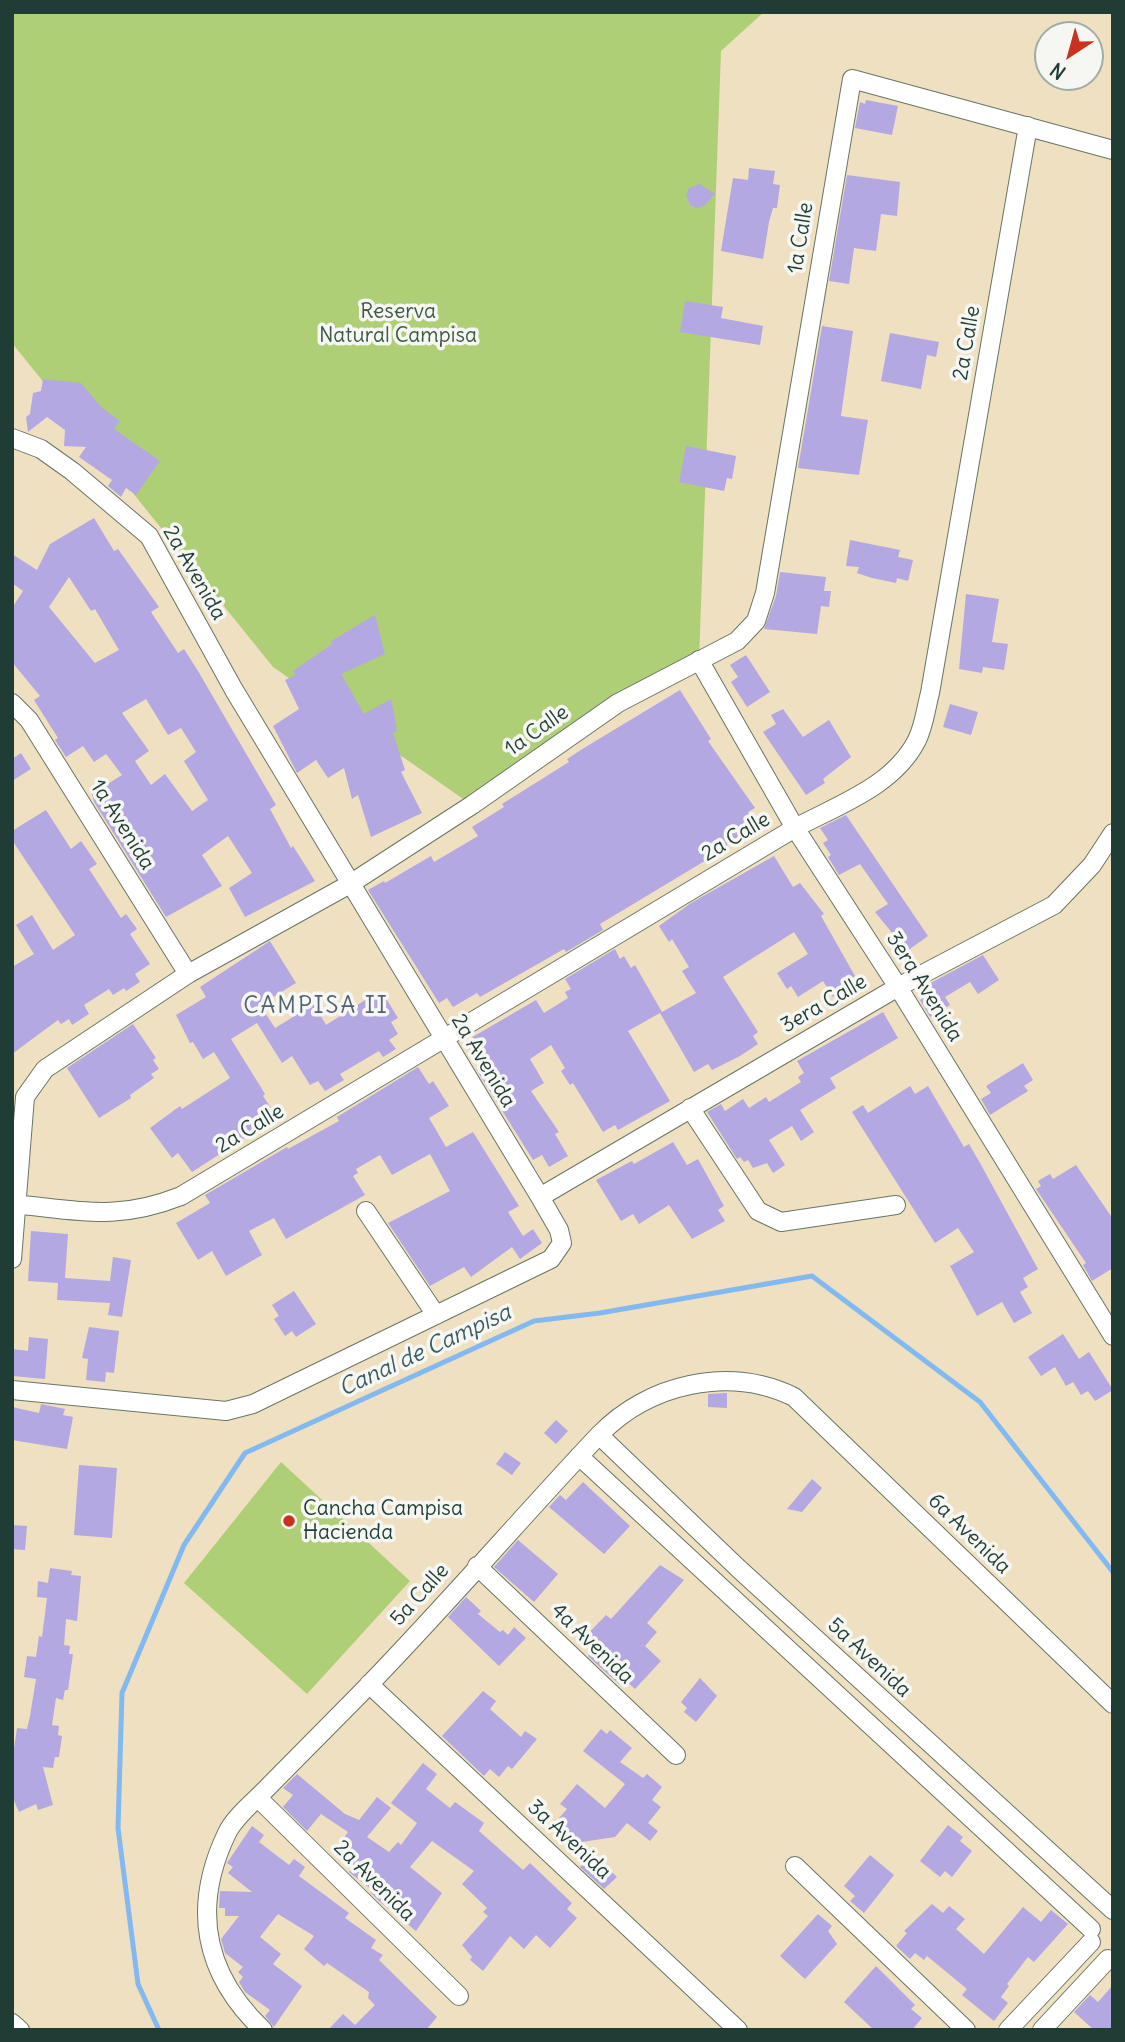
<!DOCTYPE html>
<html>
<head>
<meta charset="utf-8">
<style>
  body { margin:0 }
  #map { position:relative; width:1125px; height:2042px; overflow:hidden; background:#efe0c1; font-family:Delius,sans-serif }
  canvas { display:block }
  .frame { position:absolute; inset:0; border:14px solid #1f3d34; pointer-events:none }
  .north { position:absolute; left:1034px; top:21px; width:70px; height:70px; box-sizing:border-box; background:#f6f6f2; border:2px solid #a0aca6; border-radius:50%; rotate:216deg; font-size:19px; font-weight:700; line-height:28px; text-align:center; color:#1f3d34 }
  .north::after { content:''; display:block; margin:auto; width:24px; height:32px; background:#c8321e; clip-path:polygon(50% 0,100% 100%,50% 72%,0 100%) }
</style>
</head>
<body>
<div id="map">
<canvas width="1125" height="2042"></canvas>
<div class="frame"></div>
<div class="north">N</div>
</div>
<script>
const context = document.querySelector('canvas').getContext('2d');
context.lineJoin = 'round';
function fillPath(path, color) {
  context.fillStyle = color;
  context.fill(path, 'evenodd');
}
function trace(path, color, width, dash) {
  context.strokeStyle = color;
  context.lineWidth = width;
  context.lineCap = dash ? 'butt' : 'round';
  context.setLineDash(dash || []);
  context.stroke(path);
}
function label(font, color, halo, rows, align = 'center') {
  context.font = font + ' Delius,sans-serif';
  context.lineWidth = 7;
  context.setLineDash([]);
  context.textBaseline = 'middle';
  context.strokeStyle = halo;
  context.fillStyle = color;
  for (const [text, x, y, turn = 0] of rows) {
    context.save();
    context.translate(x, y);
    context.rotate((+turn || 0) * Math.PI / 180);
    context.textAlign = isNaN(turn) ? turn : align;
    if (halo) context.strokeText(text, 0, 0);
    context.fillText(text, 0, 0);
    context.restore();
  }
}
fillPath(new Path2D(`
  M12,12H764L721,51L699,660L472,805L273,667L12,343Z
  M281,1462L410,1581L307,1694L184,1583Z`), '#afcf77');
trace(new Path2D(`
  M159,2030L138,1984L118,1828L122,1693L184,1545L245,1453L534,1321L600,1313L812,1276L980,1402L1113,1572`), '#82b9f1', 5);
fillPath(new Path2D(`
  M866,100L898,106L892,135L855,128L860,102L865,104Z
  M749,168L775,171L773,184L780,185L777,208H773L769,222L763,259L721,251L733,178L748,180Z
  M847,175L900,182L897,216L881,214L876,251L854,248L849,284L829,281Z
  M700,184L715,194L705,205L697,208L690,205L686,195L689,188Z
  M685,301L723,307L721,318L763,326L760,345L680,332Z
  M822,326L853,331L841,416L868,420L859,475L798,468Z
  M890,333L939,342L936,357L927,355L921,389L881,381Z
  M43,379L81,383L101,407L120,421L114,429L160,461L136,495L126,488L121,497L108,486L112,480L79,457L86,447L64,446L65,430L47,417L28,432L26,417L30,414L33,393L41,391Z
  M686,446L736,456L732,479L727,478L724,491L679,482Z
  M94,518L114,551L118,549L159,607L151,612L178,653L184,649L198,671L276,805L270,809L291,848L293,846L315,881L245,917L229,888L252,873L228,836L202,855L222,886L166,917L94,802L92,794L122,775L106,754L94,762L83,746L66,757L55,740L58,738L34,700L40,696L12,662V608L23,591L12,583V554L37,570L50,544ZM69,577L91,611L95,609L119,650L95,663L49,607ZM146,699L168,735L181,728L196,752L184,761L208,800L192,811L165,774L151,785L135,761L149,751L122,713Z
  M850,540L900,550L898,557L913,560L908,581L897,578L896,583L872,578L857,573L859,567L846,566Z
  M780,572L826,577L824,591H831L829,607L821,606L817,634L764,629L776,596Z
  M966,594L999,599L992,642L1008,644L1004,670L983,667L982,673L959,669Z
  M375,615L385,654L341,674L364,714L391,699L397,730L393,733L405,770L401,772L422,813L371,837L358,795L352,799L344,768L328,778L316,760L297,773L273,726L299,709L285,680L296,675L293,671L332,644L331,641Z
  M746,655L770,692L747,707L731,682L738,677L730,665Z
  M680,690L711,739L708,741L755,808L748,812L756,825L727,844L728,847L600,924L603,930L566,952L564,949L480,997L477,993L453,1007L447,998L439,1003L368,890L384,881L385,883L431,856L434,862L478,836L472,827L504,807L502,804L569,762L567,759L584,748Z
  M950,704L978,712L971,735L943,727Z
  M783,709L803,737L829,720L851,757L823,779L825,783L806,795L763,732L776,724L771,715Z
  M21,753L31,769L12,781V759Z
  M46,810L71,849L81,841L97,864L89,869L121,918L126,914L137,929L130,934L150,964L135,974L140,982L126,991L124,988L113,995L109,989L84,1005L89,1014L72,1025L69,1019L61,1024L58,1020L12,1054V967L34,954L16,925L32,915L53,950L75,935L12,840V831Z
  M846,815L928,936L907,951L875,912L888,904L860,864L839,875L828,857L831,855L823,843L828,840L820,828Z
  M774,856L793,887L800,883L824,914L821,916L855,976L847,981L851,986L833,997L823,981L798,997L791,986L787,989L777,973L808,954L794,932L723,977L758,1032L753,1036L758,1044L740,1056L712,1070L708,1064L694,1072L660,1013L628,1031L670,1101L618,1130L615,1125L603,1132L573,1083L570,1085L561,1071L565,1068L551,1045L530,1059L544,1083L531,1091L559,1132L555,1134L568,1156L549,1167L542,1155L533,1160L476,1069L481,1067L464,1042L536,1000L544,1013L568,998L565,992L571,989L565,979L615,949L620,959L624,956L631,968L635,965L662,1012L696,993L682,971L689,967L672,939L669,942L659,926L691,903Z
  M270,941L296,983L260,1005L275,1028L314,1004L326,1025L373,995L376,999L384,995L398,1018L391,1022L398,1034L389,1040L396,1049L383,1057L379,1051L340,1074L344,1080L325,1091L318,1081L310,1085L292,1056L282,1063L257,1023L231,1039L265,1094L263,1096L271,1108L267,1111L273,1120L192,1172L178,1153L172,1158L150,1128L180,1106L182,1109L230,1078L214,1052L203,1059L193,1042L190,1043L176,1015L206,997L200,987Z
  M983,955L999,980L978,994L970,982L945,997L950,1005L930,1017L920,1000L930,994L925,986Z
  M883,1012L898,1038L830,1078L836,1088L800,1110L814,1132L801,1141L792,1126L769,1140L785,1165L773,1173L767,1163L753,1168L748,1160L744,1162L740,1157L737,1159L707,1112L721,1104L725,1111L743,1099L749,1108L766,1097L769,1102L801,1082L798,1077L804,1073L797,1061Z
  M133,1024L156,1058L153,1060L159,1069L151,1074L154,1078L130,1095L131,1098L99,1118L67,1068Z
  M1023,1063L1033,1080L1024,1086L1028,1091L990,1115L981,1099L991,1093L986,1086Z
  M418,1067L429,1084L433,1081L449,1106L429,1118L446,1147L473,1132L519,1206L508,1212L523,1236L533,1229L542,1243L520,1259L512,1247L471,1277L464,1267L430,1286L388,1223L450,1191L430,1154L392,1175L380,1155L356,1169L358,1173L353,1176L365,1195L286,1239L274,1218L249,1231L262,1255L226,1276L212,1251L198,1260L176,1223L210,1203L205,1195L287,1147L288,1149L339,1121L337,1117Z
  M910,1086L915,1094L928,1086L964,1147L969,1144L980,1163L1038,1269L1023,1278L1028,1287L1020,1292L1032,1313L1014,1323L1002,1302L977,1316L950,1266L974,1252L958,1228L935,1243L852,1112L863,1105L868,1113Z
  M673,1142L687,1165L698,1159L724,1206L718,1210L725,1221L692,1239L669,1205L639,1224L633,1214L621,1221L596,1180L632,1161L634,1164Z
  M1076,1165L1113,1219V1268L1092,1281L1083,1265L1086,1263L1036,1189L1041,1186L1038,1181L1050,1174L1053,1179Z
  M31,1231L68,1234L65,1278L110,1281L113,1257L131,1260L122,1317L108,1315L110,1303L57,1300L58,1283L28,1281Z
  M294,1291L316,1324L296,1337L292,1331L285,1336L274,1319L279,1316L272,1305Z
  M89,1327L119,1331L114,1373L106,1372L105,1382L86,1380L88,1359L82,1358Z
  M1063,1334L1079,1359L1089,1352L1113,1390L1095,1401L1088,1391L1081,1395L1073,1382L1066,1386L1055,1367L1041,1376L1028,1357Z
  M29,1337L48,1339L45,1379L12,1376V1349L28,1351Z
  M727,1393V1408L708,1407V1394Z
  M41,1404L65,1409L63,1415L73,1417L67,1449L12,1440V1407L39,1413Z
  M556,1420L568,1431L556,1444L544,1433Z
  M505,1452L521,1463L512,1475L496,1464Z
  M79,1465L117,1468L112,1538L74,1535Z
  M812,1479L822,1488L802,1512L787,1509Z
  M583,1482L630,1526L604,1554L549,1507L560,1495L566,1500Z
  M12,1525L27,1526L25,1550L12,1549Z
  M518,1540L558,1574L534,1602L494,1567Z
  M660,1565L684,1580L647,1623L657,1632L645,1646L661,1661L635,1689L624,1679L619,1684L602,1669L588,1656L591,1652L580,1642L606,1615L611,1619Z
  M50,1568L72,1571L71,1575L81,1576L77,1621L66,1619L64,1645L70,1646L69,1654H73L68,1690H65L63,1700L56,1698L52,1725L59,1726L58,1735L62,1736L59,1757H55L53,1768L43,1767L53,1805L38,1810L36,1804L19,1812L12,1796V1762L17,1728L27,1729L30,1716L36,1679L24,1677L27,1656L36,1657L39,1636L42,1637L47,1598L37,1597L38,1581L48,1583Z
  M466,1597L481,1611L478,1614L500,1632L503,1630L508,1635L514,1627L526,1638L499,1666L448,1617Z
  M700,1678L717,1696L696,1722L684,1712L687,1708L681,1702Z
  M483,1691L496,1701L490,1709L521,1737L525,1731L537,1739L512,1769L508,1766L499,1777L490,1769L484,1776L442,1736Z
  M601,1729L607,1734L610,1730L632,1748L620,1762L643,1778L647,1774L662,1787L652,1800L661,1807L648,1823L658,1831L650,1841L627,1823L615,1837L575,1843L564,1834L566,1825L559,1818L567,1809L560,1804L577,1784L605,1808L625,1784L583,1751Z
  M423,1763L437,1774L426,1789L450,1808L455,1802L484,1823L479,1831L523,1870L530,1863L572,1903L567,1909L577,1918L550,1948L536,1935L524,1949L510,1936L483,1971L470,1960L472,1957L462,1945L488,1916L483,1912L487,1908L462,1884L474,1871L432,1841L410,1867L442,1893L416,1931L379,1901L370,1892L372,1890L349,1872L352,1868L340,1860L343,1856L335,1851L348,1832L321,1814L307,1831L283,1807L293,1795L283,1788L297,1774L345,1814L359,1820L377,1797L391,1808L367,1837L389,1852L398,1842L401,1845L417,1823L391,1803Z
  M948,1825L963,1837L960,1841L972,1851L952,1877L945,1871L940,1877L920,1861Z
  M252,1826L264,1835L259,1842L289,1865L294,1859L305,1867L299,1876L349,1913L345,1918L376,1940L371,1948L383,1955L379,1960L437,2017L426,2030H328L343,2014L355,2025L375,2005L368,1998L369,1992L327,1963L324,1966L304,1949L314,1936L278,1914L260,1937L281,1954L273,1964L302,1986L274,2027L265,2016L270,2010L245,1992L239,1982L243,1977L238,1972L243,1967L225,1953L221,1939L239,1916H225V1908H219L220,1891L252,1892L228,1873L233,1867L227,1863Z
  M593,1854L617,1877L604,1889L580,1867Z
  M870,1855L894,1875L864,1913L850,1901L855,1896L844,1886Z
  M932,1904L943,1913L949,1906L965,1919L956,1929L984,1954L1023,1907L1041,1922L1051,1910L1068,1924L1034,1962L1028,1957L1007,1984L1009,1986L1001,1997L1008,2003L994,2021L962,1995L967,1989L927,1956L924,1960L915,1953L910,1959L896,1946L907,1933L904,1931Z
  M818,1914L832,1926L828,1931L837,1944L805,1979L780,1956Z
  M876,1966L915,2005L911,2009L922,2018L912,2030H874L844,2002Z
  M1113,1985V2030H1094L1074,2012L1090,1995L1098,2002Z`), '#b3a8e1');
const minor = new Path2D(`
  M12,438L41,449L72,471L149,536L234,690L540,1197L559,1230L562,1243L551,1259L253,1404L226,1411L12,1390
  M699,660L795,828L898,987L1113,1336
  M12,703L29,720L188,974
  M690,1108L758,1211L781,1222L896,1205
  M540,1197L898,987L1054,905L1092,865L1113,833
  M12,1204C79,1210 115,1222 181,1196L795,828C838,805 894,786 917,740C924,726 926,708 930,693L1028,126
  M366,1211L436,1315
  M12,1259L25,1097L45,1069L188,974L350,884L472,805L618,703L737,641L756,621L765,593L852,79L1113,150
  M599,1435L739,1569L1113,1910
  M579,1456L1091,1929
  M477,1566L676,1755
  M369,1684L738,2030
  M258,1798L459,1996
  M795,1866L966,2030
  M12,2023L20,2030
  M263,2030C204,1974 191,1908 227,1833C235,1816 256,1800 269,1786C300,1755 331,1723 362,1692C443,1609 519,1520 599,1435C648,1384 729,1365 794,1397L1113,1704
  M1008,2030L1091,1942
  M1042,2030L1108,1959`);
trace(minor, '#687665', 20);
trace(minor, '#fff', 18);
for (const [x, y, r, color] of [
  [289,1521,7,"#c8321e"]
]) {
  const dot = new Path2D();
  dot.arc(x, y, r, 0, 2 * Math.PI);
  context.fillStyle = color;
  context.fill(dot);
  trace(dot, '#f6f6f2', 2.5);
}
label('21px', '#1f3d34', '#f6f6f2', [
  ["1a Calle",801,238,-81],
  ["2a Calle",967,343,-80],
  ["2a Avenida",194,573,60],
  ["1a Calle",537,731,-35],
  ["1a Avenida",122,825,58],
  ["2a Calle",736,837,-31],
  ["3era Avenida",924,987,58],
  ["3era Calle",824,1004,-30],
  ["2a Avenida",483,1061,59],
  ["2a Calle",250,1129,-31],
  ["6a Avenida",969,1534,44],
  ["5a Calle",420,1595,-48],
  ["4a Avenida",592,1644,44],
  ["5a Avenida",869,1658,43],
  ["3a Avenida",569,1840,43],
  ["2a Avenida",374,1881,45]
]);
label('21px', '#3c5a41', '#f6f6f2', [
  ["Reserva",398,312],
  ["Natural Campisa",398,336]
]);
label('21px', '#1f3d34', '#f6f6f2', [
  ["Cancha Campisa",303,1509],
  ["Hacienda",303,1533]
], 'left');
context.letterSpacing = '2px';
label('23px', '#536271', '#f6f6f2', [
  ["CAMPISA II",316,1006]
]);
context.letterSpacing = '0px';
label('italic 23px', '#385c63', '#f6f6f2', [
  ["Canal de Campisa",425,1351,-25]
]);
</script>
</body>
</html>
